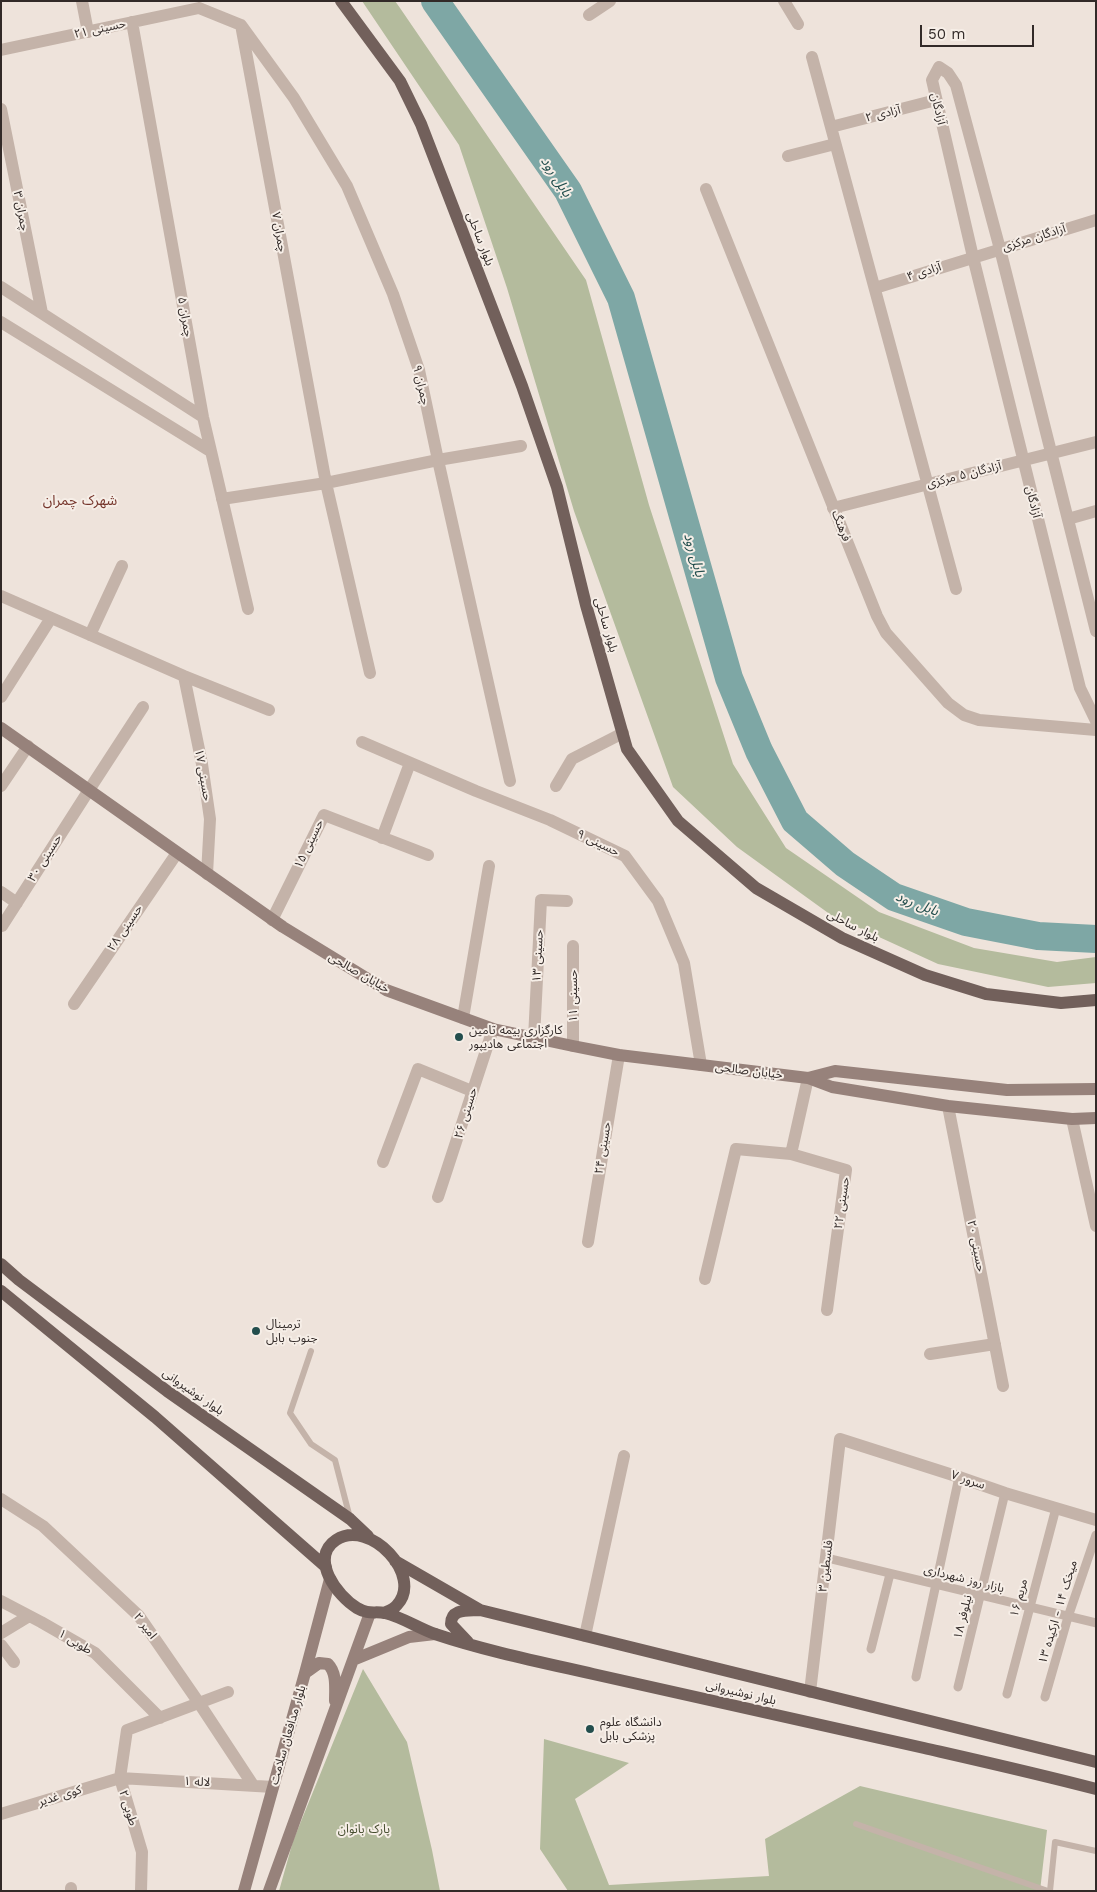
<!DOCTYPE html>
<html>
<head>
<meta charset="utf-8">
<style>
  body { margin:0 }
  #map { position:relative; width:1097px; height:1892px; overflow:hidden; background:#eee3db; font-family:"Work Sans",sans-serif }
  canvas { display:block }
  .frame { position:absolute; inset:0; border:2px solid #322a28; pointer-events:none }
  .scale { position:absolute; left:920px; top:25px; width:114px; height:22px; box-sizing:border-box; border:2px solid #322a28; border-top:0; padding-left:6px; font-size:15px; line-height:18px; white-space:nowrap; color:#322a28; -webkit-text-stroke:4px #f6eee7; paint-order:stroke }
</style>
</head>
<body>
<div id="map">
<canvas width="1097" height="1892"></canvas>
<div class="frame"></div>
<div class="scale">50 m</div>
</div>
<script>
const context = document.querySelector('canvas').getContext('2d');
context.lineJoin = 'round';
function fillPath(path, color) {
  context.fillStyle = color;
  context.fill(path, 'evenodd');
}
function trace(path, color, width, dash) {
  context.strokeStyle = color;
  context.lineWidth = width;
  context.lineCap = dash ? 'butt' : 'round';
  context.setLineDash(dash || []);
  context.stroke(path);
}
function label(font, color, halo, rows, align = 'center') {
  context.font = font + ' "Work Sans","Noto Sans Arabic",sans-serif';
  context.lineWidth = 4;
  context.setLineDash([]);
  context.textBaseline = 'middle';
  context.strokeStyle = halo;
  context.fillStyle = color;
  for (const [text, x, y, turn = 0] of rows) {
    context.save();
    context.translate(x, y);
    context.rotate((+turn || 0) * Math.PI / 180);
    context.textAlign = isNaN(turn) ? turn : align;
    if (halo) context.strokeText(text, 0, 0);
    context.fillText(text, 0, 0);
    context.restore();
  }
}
fillPath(new Path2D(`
  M362,1H395L400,8L586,280L649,505L733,764L786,848L879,912L974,948L1057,962L1096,957V983L1048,987L938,964L831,915L737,847L673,787L574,511L507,288L459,145Z
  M363,1669L407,1742L432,1850L440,1891H279L293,1841Z
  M544,1739L629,1763L575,1799L609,1885L769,1876L765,1839L860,1786L1047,1830L1040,1891H568L540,1849Z`), '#b4bb9d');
trace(new Path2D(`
  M435,1L568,191L621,298L729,678L759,751L795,821L845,864L894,897L966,922L1038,936L1096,939`), '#7ea7a5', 28);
trace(new Path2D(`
  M311,1351L290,1413L311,1444L335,1460L350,1518
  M856,1824L1048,1891
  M1050,1891L1055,1842L1096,1851`), '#c4b3a9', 6);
trace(new Path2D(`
  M827,1558L1096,1623
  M871,1649L890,1574
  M916,1677L959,1477
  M958,1687L1005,1493
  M1007,1694L1056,1508
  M1045,1697L1068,1617L1096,1535`), '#c4b3a9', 9);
trace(new Path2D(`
  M82,1L88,32
  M784,1L798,24
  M199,8L241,25L326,483L370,673
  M589,15L610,1
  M132,22L203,417L248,609
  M241,25L294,98L347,186L393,294L419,370L438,460L510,781
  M1,50L199,8
  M812,57L956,589
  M1,109L42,313
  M831,127L936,100
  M788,156L835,144
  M706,189L877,616L886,633L948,703L964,715L979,720L1096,730
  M1,287L203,417
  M875,288L1096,220
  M1,322L210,451
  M222,499L326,483L438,460L521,446
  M833,508L1096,442
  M1068,519L1096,511
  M1,596L184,676L269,710
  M1096,631L1000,249L956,85L948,73L939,67L932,80L973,257L1080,688L1096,721
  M90,635L122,566
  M184,676L202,764L210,819L207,874
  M1,697L51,618
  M362,742L476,791L550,820L625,856L658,901L684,963L701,1065
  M1,786L28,746
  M556,786L572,759L623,733
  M382,838L410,763
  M1,892L17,903
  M272,920L324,815L428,855
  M2,926L89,790L143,707
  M573,946V1046
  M74,1004L177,853
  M463,1018L489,866
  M534,1038L541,900L567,901
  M808,1078L791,1154L846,1170L827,1310
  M948,1106L1003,1386
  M1072,1119L1096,1226
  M383,1162L418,1069L472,1091
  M438,1197L493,1029
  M588,1242L619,1055
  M705,1279L736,1149L791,1154
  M930,1354L995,1344
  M1,1499L43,1526L139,1616L199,1703L253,1785
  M1,1601L41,1622L95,1653L160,1718
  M1,1633L29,1616
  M585,1636L624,1456
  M1,1645L14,1662
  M810,1692L840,1439L959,1477L1005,1493L1096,1520
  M1,1814L120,1778L273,1787
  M71,1888V1891
  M141,1891L142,1852L120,1778L127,1730L228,1692`), '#c4b3a9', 12);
trace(new Path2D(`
  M1,728L283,927L386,990L493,1029L573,1046L619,1055L808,1078L832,1087L948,1106L1072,1119L1096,1118
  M808,1078L835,1071L1007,1090L1096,1089
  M353,1660L409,1637L435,1634
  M305,1673L319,1663L328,1664C337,1673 335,1688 335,1701
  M244,1891L305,1673L330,1579
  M269,1891L370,1613`), '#97827b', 12);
trace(new Path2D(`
  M341,1L400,81L421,124L522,386L557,487L586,605L627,749L678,821L756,888L842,938L925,975L986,994L1061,1003L1096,1000
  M1,1264L19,1280L167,1391L350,1519L368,1536
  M1,1291L155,1417L326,1567
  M395,1561L480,1610L1096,1762
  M384,1613C388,1611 394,1609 397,1605C424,1576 370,1518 336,1540C309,1558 337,1596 357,1608C369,1615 374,1611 385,1613C402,1617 418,1628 435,1634C486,1651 540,1662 593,1674C703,1698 813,1723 924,1748C981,1761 1039,1774 1096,1789
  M468,1642L451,1624C451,1608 468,1611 480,1610`), '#72605b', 12);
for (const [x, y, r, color] of [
  [459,1037,5,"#234e4d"],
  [256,1331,5,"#234e4d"],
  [590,1729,5,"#234e4d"]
]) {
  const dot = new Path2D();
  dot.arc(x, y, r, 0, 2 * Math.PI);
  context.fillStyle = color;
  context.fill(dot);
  trace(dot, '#f6eee7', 2);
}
label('12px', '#322a28', '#f6eee7', [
  ["حسینی ۲۱",100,29,-12],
  ["آزادگان",938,109,77],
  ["آزادی ۲",883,114,-14],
  ["چمران ۳",21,211,79],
  ["چمران ۷",279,232,80],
  ["آزادگان مرکزی",1034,238,-17],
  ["بلوار ساحلی",480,239,69],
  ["آزادی ۴",924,272,-18],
  ["چمران ۵",185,317,80],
  ["چمران ۹",421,385,77],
  ["آزادگان ۵ مرکزی",964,475,-14],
  ["آزادگان",1033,502,76],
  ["فرهنگ",841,526,68],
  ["بلوار ساحلی",606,625,74],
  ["حسینی ۱۷",203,775,80],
  ["حسینی ٩",598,843,26],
  ["حسینی ۱۵",309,844,-64],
  ["حسینی ۳۰",45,858,-58],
  ["بلوار ساحلی",853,926,27],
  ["حسینی ۲۸",125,928,-56],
  ["حسینی ۱۳",538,956,-87],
  ["خيابان صالحی",359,973,30],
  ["حسینی ۱۱",573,996,-90],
  ["خيابان صالحی",749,1071,7],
  ["حسینی ۲۶",466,1113,-73],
  ["حسینی ۲۴",603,1148,-81],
  ["حسینی ۲۲",842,1203,-82],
  ["حسینی ٢٠",976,1246,79],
  ["بلوار نوشیروانی",193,1392,35],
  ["سرور ۷",968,1480,19],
  ["فلسطین ۳",826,1566,-83],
  ["بازار روز شهرداری",964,1579,14],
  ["مریم ۱۶",1019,1598,-75],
  ["میخک ۱۴ - ارکیده ۱۳",1058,1612,-73],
  ["نیلوفر ۱۸",963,1617,-76],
  ["امیر ۲",145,1626,52],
  ["طوبی ۱",75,1642,31],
  ["بلوار نوشیروانی",741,1693,13],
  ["بلوار مدافعان سلامت",288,1735,-74],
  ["لاله ۱",197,1782,3],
  ["کوی غدیر",60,1796,-17],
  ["طوبی ۲",128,1808,73]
]);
label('12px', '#322a28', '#f6eee7', [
  ["کارگزاری بیمه تامین",469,1030],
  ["اجتماعی هادیپور",469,1044],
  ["ترمینال",266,1324],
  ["جنوب بابل",266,1338],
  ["دانشگاه علوم",600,1722],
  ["پزشکی بابل",600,1736]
], 'left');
label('12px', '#454d2f', '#f6eee7', [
  ["پارک بانوان",364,1829]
]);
label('italic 14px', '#234e4d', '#f6eee7', [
  ["بابل رود",556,177,57],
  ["بابل رود",694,555,74],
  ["بابل رود",917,904,21]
]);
label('14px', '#76362c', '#f6eee7', [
  ["شهرک چمران",80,501]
]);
</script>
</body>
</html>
